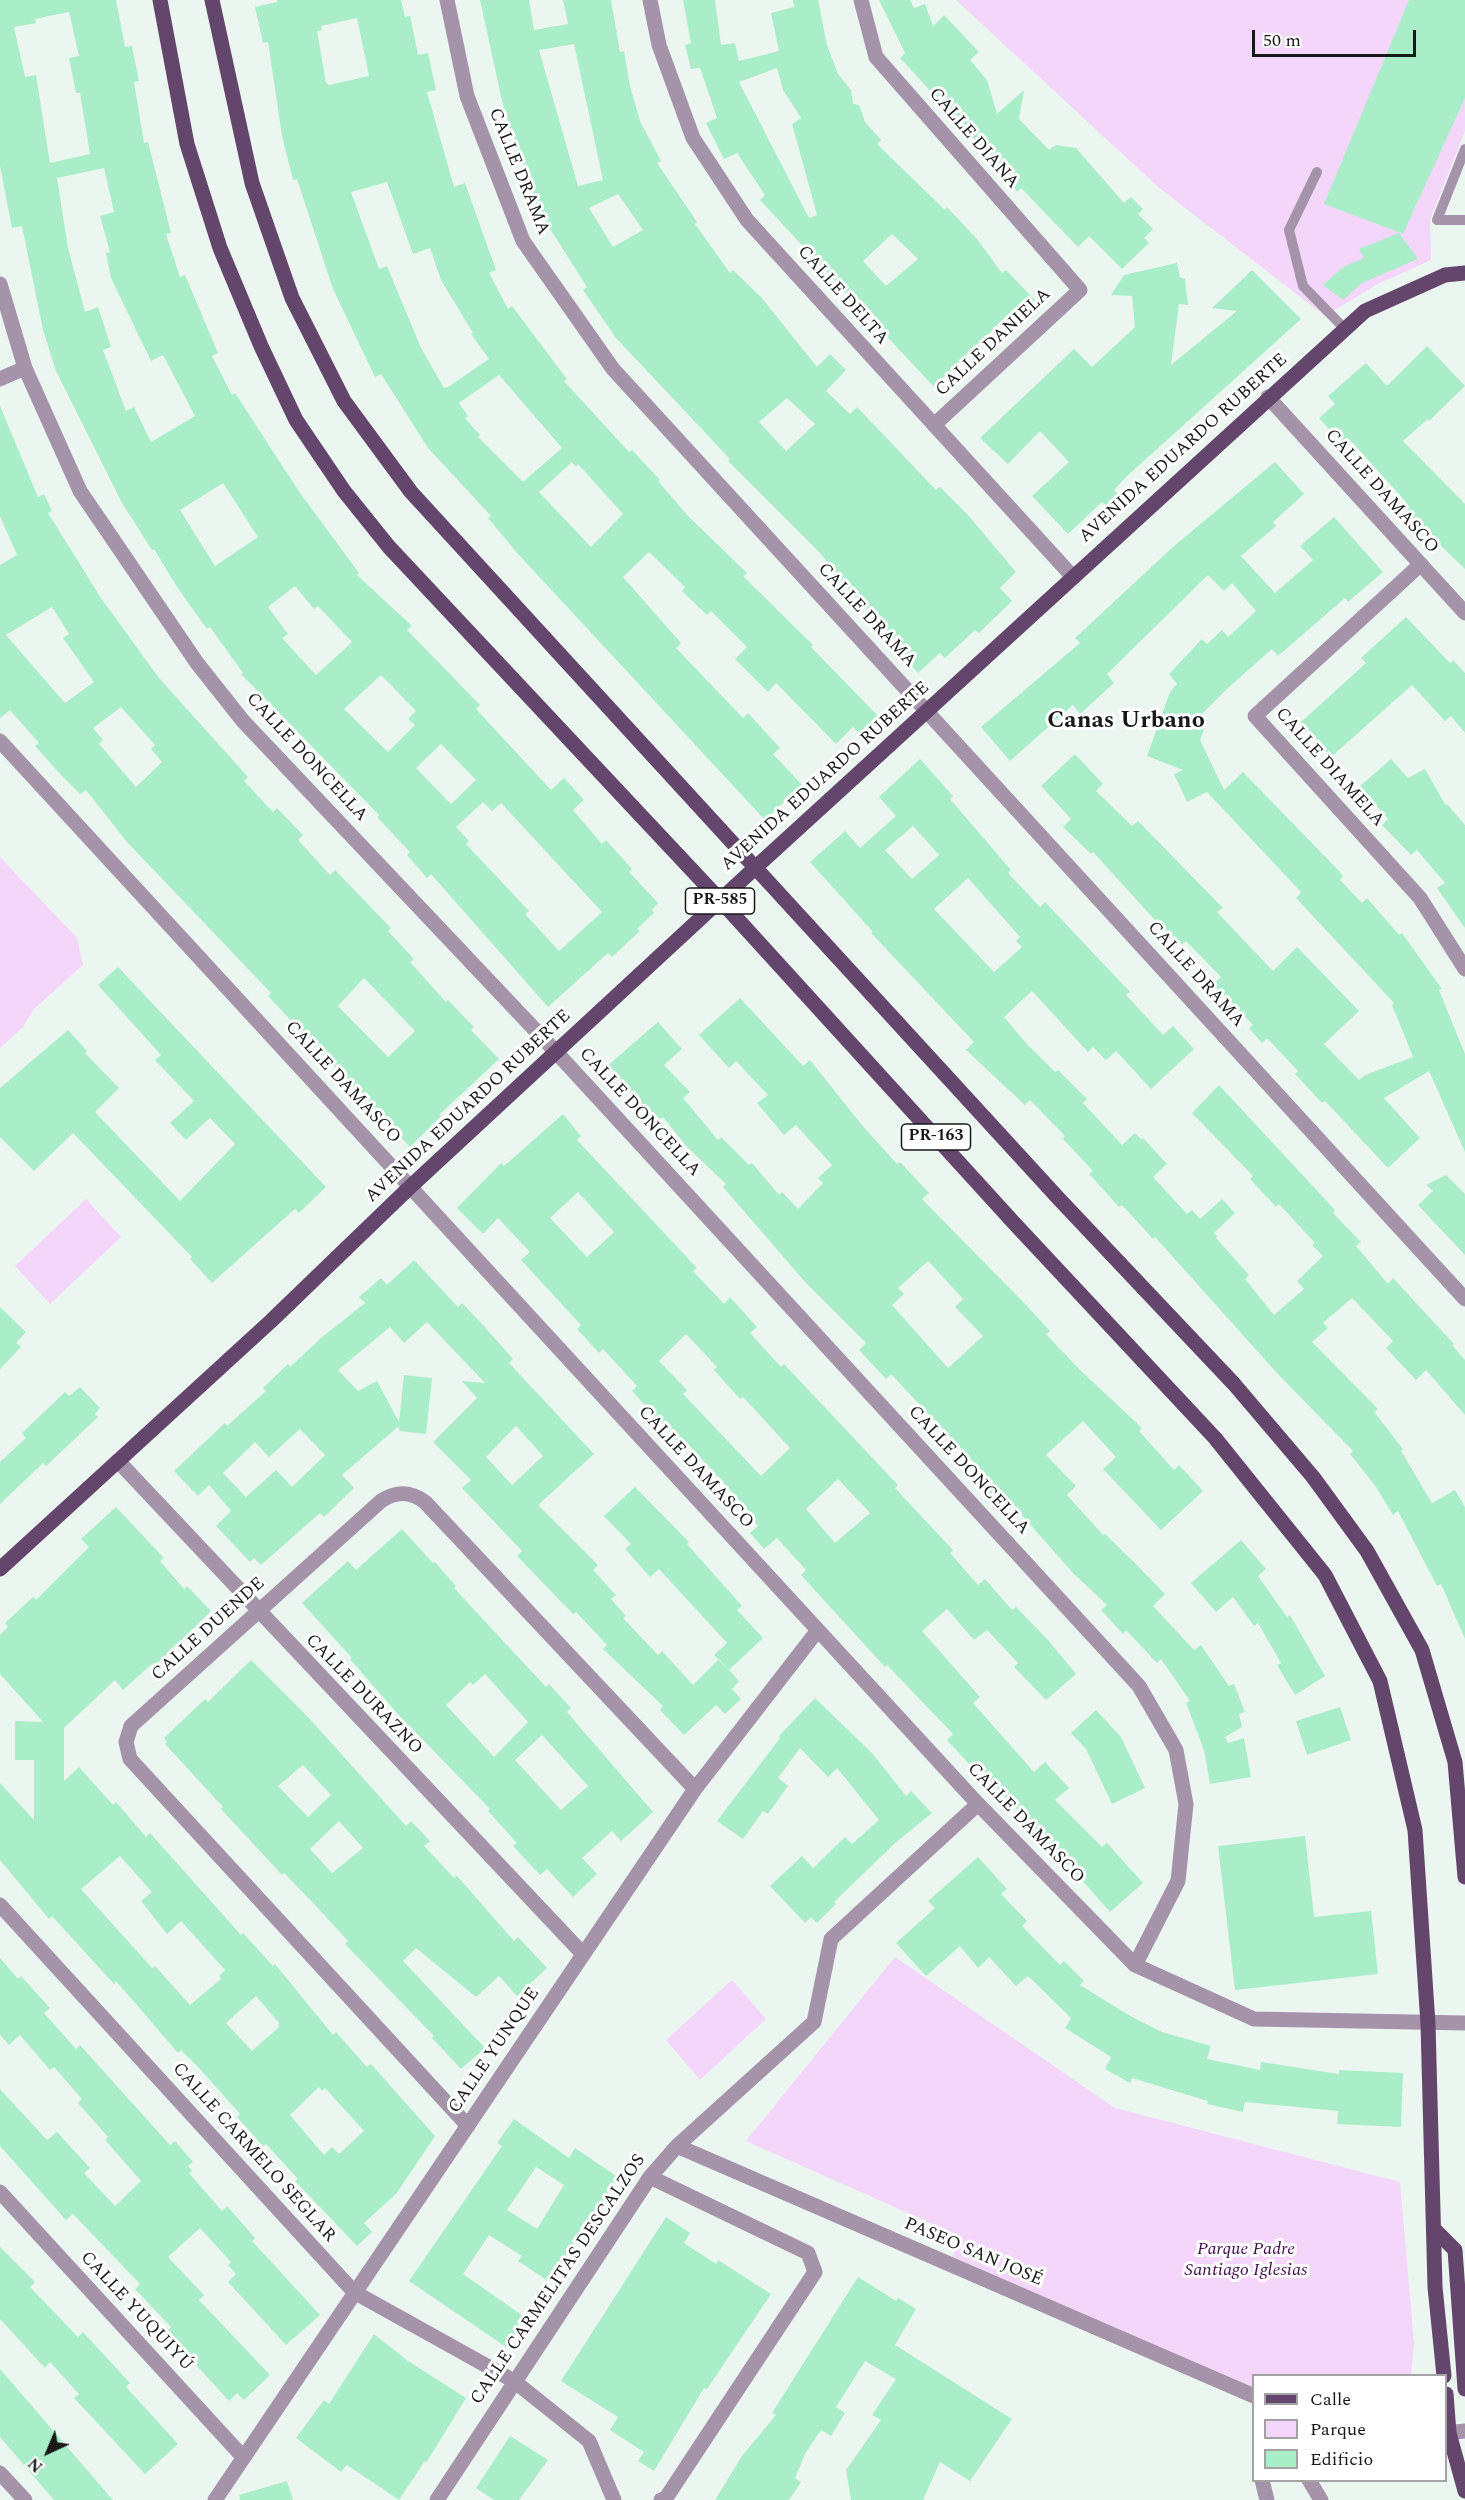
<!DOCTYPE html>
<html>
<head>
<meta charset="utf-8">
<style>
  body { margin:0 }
  #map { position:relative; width:1465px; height:2500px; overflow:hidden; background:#ecf6f0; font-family:Spectral,serif }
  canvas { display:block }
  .legend { position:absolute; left:1252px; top:2374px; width:195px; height:108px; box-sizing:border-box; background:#fff; border:2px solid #a2a3a2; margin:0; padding:8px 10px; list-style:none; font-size:18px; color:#161917 }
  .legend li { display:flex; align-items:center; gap:12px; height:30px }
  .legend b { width:30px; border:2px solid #a2a3a2 }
  .north { position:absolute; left:18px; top:2422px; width:60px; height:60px; -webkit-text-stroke:4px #fff; paint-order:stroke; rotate:224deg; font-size:16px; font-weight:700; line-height:24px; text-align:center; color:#161917 }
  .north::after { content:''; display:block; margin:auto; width:21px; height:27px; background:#161917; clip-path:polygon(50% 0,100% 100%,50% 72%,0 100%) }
  .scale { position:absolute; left:1252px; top:30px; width:164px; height:27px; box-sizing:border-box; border:3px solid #161917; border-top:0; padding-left:8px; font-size:18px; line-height:21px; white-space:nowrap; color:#161917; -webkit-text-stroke:4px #fff; paint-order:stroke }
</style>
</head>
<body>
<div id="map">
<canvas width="1465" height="2500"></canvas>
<ul class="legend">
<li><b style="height:8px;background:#64456c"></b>Calle</li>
<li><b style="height:16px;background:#f3d6fa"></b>Parque</li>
<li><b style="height:16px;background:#aaeec9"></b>Edificio</li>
</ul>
<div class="north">N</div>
<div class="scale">50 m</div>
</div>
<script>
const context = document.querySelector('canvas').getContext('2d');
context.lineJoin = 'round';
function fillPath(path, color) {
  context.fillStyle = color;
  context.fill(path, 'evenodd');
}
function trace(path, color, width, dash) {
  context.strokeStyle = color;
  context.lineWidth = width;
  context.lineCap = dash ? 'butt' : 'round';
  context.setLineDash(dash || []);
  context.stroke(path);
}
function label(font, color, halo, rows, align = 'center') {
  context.font = font + ' Spectral,serif';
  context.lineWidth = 6;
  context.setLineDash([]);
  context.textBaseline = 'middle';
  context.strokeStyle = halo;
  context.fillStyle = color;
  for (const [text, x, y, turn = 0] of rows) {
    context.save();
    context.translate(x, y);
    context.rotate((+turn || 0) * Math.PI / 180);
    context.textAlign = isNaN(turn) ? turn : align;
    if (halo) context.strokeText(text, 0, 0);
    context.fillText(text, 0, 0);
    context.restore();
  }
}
fillPath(new Path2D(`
  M956,0H1465V131L1430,220L1431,260L1376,285L1325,316L1158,187Z
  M0,857L77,938L83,965L34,1009L23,1027L0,1048Z
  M86,1199L121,1237L50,1304L15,1266Z
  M895,1957L1115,2108L1400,2182L1414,2343L1411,2375L1254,2376L1253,2390L952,2257L962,2237L746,2141Z
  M732,1980L766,2019L700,2080L666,2040Z`), '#f3d6fa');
fillPath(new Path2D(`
  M0,0H116L125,47L132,46L139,81L134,82L144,143L148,142L171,233L166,234L180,277L185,275L218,353L212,356L232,395L235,393L300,493L359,573L357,575L412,626L407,630L480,705L476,709L551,790L564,778L584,800L573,810L602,844L606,840L632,869L629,872L658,903L652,910L654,913L637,929L640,931L612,957L608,953L548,1007L431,874L427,878L407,855L410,852L377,817L379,815L241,674L243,673L210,627L207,629L177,587L154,549L152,550L122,503L56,371L43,330L22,226L12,228L0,166ZM69,12L79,56L69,58L76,93H80L90,154L50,163L36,75L25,77L14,27L36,23L35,19ZM104,168L114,212L100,216L110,252L106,253L111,278L151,361L163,355L195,416L151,442L134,407L126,411L103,350L111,347L98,307L85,312L68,248L57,178ZM223,483L258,537L215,566L180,510ZM295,586L314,609L318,606L352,642L316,675L282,638L288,634L268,607ZM381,675L416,711L408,719L415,725L388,752L344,709ZM441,744L476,780L451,804L416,768ZM483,802L492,811L501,803L602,912L559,951L525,914L529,911L466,844L469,841L456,827Z
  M277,0H401L405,17L410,16L418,55L428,53L436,90L427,92L454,187L465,183L496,270L489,273L508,309L512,306L567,379L564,381L629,452L632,450L660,480L658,481L688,516L747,573L743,576L813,645L811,647L878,716L859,734L853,727L836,744L776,683L768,692L735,659L747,647L711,611L707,615L682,591L685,587L649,552L623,577L681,643L676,648L743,718L748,713L780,748L773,754L802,785L765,820L518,554L488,518L491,516L428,448L381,374L375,377L333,289L297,179L293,180L282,136L268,42L263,43L255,7L277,2ZM357,18L369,76L329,85L326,83L317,31L322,30L321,26ZM387,182L413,254L430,248L441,280L473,333L471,334L489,359L448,387L444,388L421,348L387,266L379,269L351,192ZM499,375L562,448L523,482L478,437L480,435L465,418L468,416L459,403ZM572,462L576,467L578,464L623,514L591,547L539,492Z
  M480,0H529L534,30L568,24L563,0H611L620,52L624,51L630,86L640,121L661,161L657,163L697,222L695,224L730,273L733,270L761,297L817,367L830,354L846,370L826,391L850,414L857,407L936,490L940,487L968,515L1016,572L1000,588L1012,601L979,633L975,630L945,658L940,653L918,673L893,646L898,642L840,580L841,578L819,552L728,461L730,459L616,338L583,290L587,287L538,210L520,153H517L502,101ZM574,44L603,180L578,186L539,50ZM618,194L643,230L613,247L589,208ZM787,398L815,424L786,451L759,422Z
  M683,0H715L721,45L735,43L739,61L779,51L771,13L794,7L793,0H818L827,45L838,74L851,90L853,104L859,105L865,122L881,140L877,144L945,210L947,207L977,239L1002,273L1006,270L1036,301L1016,320L1010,313L934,387L760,200L765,195L737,153L724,159L706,123L717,118L700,68L691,69L685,45L691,43ZM777,68L783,90L801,118L792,124L817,215L809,218L739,82ZM892,234L918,259L886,286L863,261Z
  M879,0H910L914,8L925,4L933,26L944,15L979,52L970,60L987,80L997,114L1024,90L1019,119L1049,150L1056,145L1076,148L1124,203L1131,197L1143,209L1138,214L1153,229L1144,238L1149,243L1122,269L1089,236L1078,247L1021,188L1017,192L989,161L992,158L900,58L905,53Z
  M1409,0H1465V98L1403,234L1324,204Z
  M1399,233L1418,259L1362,283L1343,300L1323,285L1343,267L1364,258L1359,249Z
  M1177,263L1180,277L1185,279L1188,305L1179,304L1171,365L1237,311L1212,308L1252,270L1301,319L1125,478L1114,490L1120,496L1108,508L1102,502L1068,534L1032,496L1069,462L1040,431L1008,464L980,438L1074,349L1092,367L1135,327L1132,296L1111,295L1124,275Z
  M1427,346L1465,386L1429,421L1428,419L1403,441L1465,504V569L1401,507L1406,502L1351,441L1345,447L1319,418L1335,404L1328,396L1366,363L1387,386Z
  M0,406L38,497L44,494L52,511L48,513L101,598L159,678L248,777L244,781L273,812L277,808L303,835L298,840L330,875L335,870L391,928L388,931L414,959L410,962L446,1002L448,1000L474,1027L471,1030L499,1059L439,1115L441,1116L410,1147L268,996L271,993L126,841L86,790L80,794L62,776L35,746L39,743L10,710L0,718V565L17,555L0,516ZM52,607L69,634L63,638L94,682L65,703L6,635ZM121,707L155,745L151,749L162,762L136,787L99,744L103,740L93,728ZM364,978L415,1031L388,1057L338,1006Z
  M1275,462L1304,494L1273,522L1276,526L1241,556L1275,593L1313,560L1300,546L1334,517L1383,572L1348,602L1345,598L1278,656L1272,649L1229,687L1203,713L1206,723L1200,740L1224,790L1243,772L1339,871L1343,876L1340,880L1362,903L1367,898L1399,935L1402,933L1442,989L1439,990L1465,1054V1152L1429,1071L1384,1098L1420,1138L1388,1168L1325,1101L1322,1103L1295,1074L1298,1071L1267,1038L1262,1043L1249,1028L1253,1025L1213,984L1221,977L1186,941L1182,945L1154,919L1093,852L1091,854L1063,827L1071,819L1041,786L1075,754L1103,784L1096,791L1132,826L1138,821L1223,908L1217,912L1273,971L1297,947L1359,1011L1324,1044L1359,1080L1365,1075L1413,1057L1392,1005L1394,1003L1296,898L1301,892L1207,792L1187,802L1174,774L1183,770L1147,756L1170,692L1177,684L1169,674L1202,639L1207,644L1222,630L1228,637L1256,611L1232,583L1224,591L1208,575L1107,674L1114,683L1080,714L1073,705L1010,761L981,727L1080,643L1075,638L1174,546Z
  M1406,617L1450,663L1453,660L1465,673V733L1451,716L1445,721L1412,685L1331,757L1300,723L1366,663L1361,658Z
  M920,759L953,796L950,799L1011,870L1008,873L1040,907L1045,902L1130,992L1126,995L1163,1035L1173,1026L1194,1049L1151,1089L1116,1051L1106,1060L1093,1047L1088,1052L1032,991L1004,1017L1026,1043L1055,1072L1058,1070L1087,1099L1083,1103L1122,1145L1135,1133L1141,1139L1143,1138L1167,1164L1153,1177L1187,1214L1192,1210L1200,1219L1222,1199L1235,1213L1214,1233L1217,1236L1216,1238L1249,1275L1245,1279L1274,1315L1304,1289L1297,1281L1323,1256L1312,1245L1315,1243L1279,1204L1276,1207L1250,1179L1253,1176L1192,1113L1219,1085L1335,1210L1333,1213L1361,1242L1356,1246L1388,1284L1393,1278L1454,1344L1452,1345L1465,1360V1415L1426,1370L1416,1380L1386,1348L1393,1341L1352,1298L1323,1323L1328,1328L1312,1342L1378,1409L1374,1412L1403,1449L1401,1451L1432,1503L1455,1490L1465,1507V1639L1441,1584L1437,1586L1398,1511L1393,1515L1376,1487L1350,1454L1353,1451L1276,1372L1155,1237L1153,1239L1122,1205L1119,1207L1089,1174L1093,1171L1063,1139L1065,1136L1030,1100L1025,1105L966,1050L974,1042L871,933L873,932L810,862L845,831L860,848L896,816L879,797ZM913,826L939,855L912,879L885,850ZM968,878L1020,937L1016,941L1022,947L994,972L934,909Z
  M1391,759L1408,778L1425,769L1446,806L1447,804L1465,825V928L1437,888L1445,883L1417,850L1411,855L1382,825L1388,819L1359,787Z
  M118,967L326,1187L299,1213L295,1209L212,1283L190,1259L192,1257L73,1133L34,1171L0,1137V1088L68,1030L87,1051L85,1053L119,1088L95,1112L180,1201L235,1144L210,1118L186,1140L170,1123L194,1101L155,1060L161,1055L98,985Z
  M740,998L803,1066L810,1060L861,1124L897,1164L900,1162L929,1193L922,1199L1026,1305L1050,1331L1046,1334L1079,1369L1142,1428L1139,1431L1174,1470L1179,1465L1203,1491L1161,1530L1103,1469L1116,1457L1083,1421L1046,1455L1076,1486L1067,1495L1103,1535L1105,1534L1135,1563L1165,1594L1153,1606L1194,1650L1201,1645L1229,1686L1234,1684L1245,1712L1239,1714L1242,1727L1225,1737L1228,1743L1244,1738L1251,1777L1210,1784L1204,1750L1186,1703L1190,1701L1161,1659L1157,1663L1126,1630L1123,1634L1101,1610L1107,1605L1073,1573L1004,1495L997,1501L973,1474L979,1468L891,1374L886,1379L859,1350L866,1343L806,1283L723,1187L726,1184L687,1147L663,1117L658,1122L606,1067L658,1022L682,1049L664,1065L690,1092L683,1098L718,1140L721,1137L749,1165L752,1163L779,1195L782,1192L798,1209L823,1183L818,1178L832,1165L796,1125L784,1135L757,1103L768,1095L736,1061L729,1068L699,1035ZM928,1261L963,1299L955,1307L983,1336L948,1368L892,1305L904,1294L898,1288Z
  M563,1114L581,1136L577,1140L697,1268L693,1271L724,1304L730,1297L757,1327L750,1333L781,1367L784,1364L898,1485L895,1488L953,1550L950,1553L978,1585L985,1579L1012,1610L1016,1607L1048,1640L1076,1674L1046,1700L1014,1667L1018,1663L987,1630L974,1640L947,1609L922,1631L980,1697L973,1703L1034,1772L1045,1762L1069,1788L1055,1800L1102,1847L1107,1843L1143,1883L1110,1912L1057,1852L1055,1854L1018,1816L1021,1814L975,1764L972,1767L947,1740L953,1734L887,1665L885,1667L801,1575L806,1570L777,1538L764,1549L750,1533L758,1526L747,1513L749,1511L689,1445L685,1449L632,1391L637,1386L603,1349L599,1353L577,1329L581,1325L521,1260L530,1252L498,1218L483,1234L457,1208L501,1163L504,1166ZM578,1192L614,1232L587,1257L550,1218ZM686,1334L717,1367L714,1370L740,1399L743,1397L790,1448L761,1476L683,1394L687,1390L659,1361ZM838,1479L870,1513L835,1543L806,1509Z
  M1446,1175L1465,1194V1255L1418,1205L1433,1191L1426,1185Z
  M414,1260L458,1307L462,1303L482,1324L513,1359L509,1363L594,1454L538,1505L598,1565L593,1570L616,1595L611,1599L626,1616L623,1618L658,1655L662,1651L693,1685L719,1659L739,1681L732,1689L741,1699L725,1714L716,1705L684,1735L660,1710L663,1706L603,1649L607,1645L576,1612L573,1614L517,1556L522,1551L462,1488L471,1480L433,1442L477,1398L462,1381L485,1383L427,1322L404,1343L390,1327L338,1370L358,1391L377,1381L399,1422L404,1375L432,1378L426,1434L399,1431V1426L342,1475L354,1488L324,1517L320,1513L261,1565L254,1558L250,1562L216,1526L231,1511L209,1485L198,1496L174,1471L225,1423L227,1426L266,1391L263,1388L288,1364L290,1367L321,1338L365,1303L359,1297L381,1278L387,1285ZM516,1426L543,1456L512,1485L486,1457ZM300,1429L325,1455L292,1487L276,1470L246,1497L223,1473L255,1442L269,1457Z
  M0,1307L26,1332L16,1343L21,1347L0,1369Z
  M80,1387L100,1408L95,1414L98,1417L46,1466L43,1463L0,1504V1462L26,1438L22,1433L65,1392L69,1396Z
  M635,1487L689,1542L687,1544L742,1606L737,1610L763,1638L729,1670L714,1655L727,1643L659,1569L650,1577L625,1549L631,1544L604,1516Z
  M116,1507L164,1558L160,1561L184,1589L187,1586L211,1611L155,1666L153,1663L123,1690L115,1680L64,1728V1781L79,1767L113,1805L116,1802L146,1837L150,1833L241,1935L243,1933L273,1966L275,1964L333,2035L336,2032L367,2067L371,2064L435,2136L396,2194L364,2223L372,2232L357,2246L295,2181L298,2179L266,2144L263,2146L237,2117L240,2114L200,2069L181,2050L178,2053L116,1981L114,1984L52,1916L49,1919L0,1860V1783L34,1820V1760H15V1721L43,1722L0,1674V1635L8,1627L5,1623L33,1597L36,1600L89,1547L81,1539ZM120,1856L152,1892L141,1901L167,1934L181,1921L225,1970L219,1976L221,1979L190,2005L155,1966L152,1968L81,1889ZM256,1996L279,2023V2027L252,2051L226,2023ZM319,2087L322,2091L325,2088L364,2131L339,2154L332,2147L324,2155L290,2115Z
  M402,1529L433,1563L435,1562L456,1586L454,1588L546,1687L549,1684L571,1708L567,1712L653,1812L621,1841L612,1831L582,1858L597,1874L573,1897L547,1869L540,1875L513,1846L517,1843L488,1811L490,1809L396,1712L350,1659L352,1658L302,1603L348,1561L356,1570ZM485,1674L528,1722L494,1757L446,1705L470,1682L473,1685ZM542,1735L588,1786L561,1810L515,1760Z
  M1241,1540L1266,1569L1258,1576L1287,1617L1290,1615L1325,1676L1295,1695L1277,1665L1281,1663L1258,1623L1254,1626L1233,1597L1216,1612L1191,1583Z
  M251,1660L309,1718L406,1826L411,1821L430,1841L424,1846L454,1878L457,1876L514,1941L518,1937L547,1968L517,1996L499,1976L476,1997L416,1948L403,1961L485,2048L461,2069L432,2038L434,2036L345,1944L348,1941L315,1905L284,1873L282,1875L221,1809L223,1807L165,1744L167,1742L164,1738L205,1699L208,1702ZM303,1765L331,1795L308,1817L278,1786ZM339,1821L363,1848L332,1873L310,1849Z
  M815,1698L872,1753L906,1796L911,1791L932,1813L895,1843L834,1902L836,1904L817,1923L811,1917L805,1923L770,1886L802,1856L813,1868L845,1837L852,1844L879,1820L837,1768L828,1777L800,1748L778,1778L788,1786L768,1814L763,1811L743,1839L717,1821L780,1738L779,1736Z
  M1340,1707L1351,1740L1307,1755L1296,1721Z
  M1096,1710L1121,1737L1145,1788L1112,1804L1086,1749L1071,1733Z
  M1305,1836L1314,1917L1371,1911L1378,1974L1235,1990L1218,1846Z
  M978,1857L1007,1889L1001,1894L1027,1921L1022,1926L1060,1965L1064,1961L1084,1981L1080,1985L1132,2017L1162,2032L1211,2046L1207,2059L1260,2070L1261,2062L1339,2074V2070L1403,2073L1401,2127L1337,2124L1338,2111L1245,2102L1243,2112L1207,2104L1208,2101L1132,2078L1130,2083L1105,2069L1111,2057L1065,2028L1071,2018L1028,1976L1016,1986L989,1957L978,1968L960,1946L926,1976L896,1943L935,1908L928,1901Z
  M0,1958L18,1979L21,1976L50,2008L44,2013L76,2049L80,2045L170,2145L175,2141L193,2162L188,2166L192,2171L189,2173L222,2211L227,2206L255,2238L252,2241L320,2315L286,2345L228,2282L236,2274L228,2265L231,2262L200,2228L168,2257L204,2295L199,2300L270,2375L244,2400L237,2393L229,2401L166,2332L171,2327L135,2289L140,2284L73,2214L66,2220L0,2146V2089L47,2140L57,2132L90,2168L84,2173L115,2206L141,2181L105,2140L108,2137L78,2103L82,2099L54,2067L50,2070L20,2035L9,2045L0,2035Z
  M514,2119L569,2158L575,2148L619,2178L548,2281L518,2261L522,2256L489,2235L463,2274L526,2318L506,2347L409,2281L502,2146L497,2143ZM536,2167L564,2185L537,2229L507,2210Z
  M666,2217L690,2233L684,2243L716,2264L718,2260L771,2294L707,2389L704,2388L654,2471L638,2461L644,2452L610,2430L618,2417L561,2381Z
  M0,2247L35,2282L30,2287L78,2337L83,2332L130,2383L126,2387L178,2444L145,2474L74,2398L79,2394L50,2362L45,2368L0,2319Z
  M858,2277L896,2301L898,2298L916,2309L895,2345L1012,2419L970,2481L940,2462L923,2500H851L846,2470L881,2420L872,2415L896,2379L865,2361L836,2407L845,2413L831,2436L821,2430L805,2454L795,2478L801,2482L789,2500H715L742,2456L776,2415L772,2413Z
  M374,2334L408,2361L466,2398L426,2463L425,2461L399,2500L347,2465L341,2472L296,2438L324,2400L329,2404Z
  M0,2369L113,2500H54L0,2437Z
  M510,2436L548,2460L519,2500H494L476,2488Z
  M287,2481L293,2500H240L239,2495Z`), '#aaeec9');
trace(new Path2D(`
  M1465,149L1437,220H1465
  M1317,172L1289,230L1303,286L1345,329`), '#a593aa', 10);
trace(new Path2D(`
  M447,0L467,96L523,241L613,369L1465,1299
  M650,0L659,45L693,138L747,220L1073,577
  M861,0L876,57L1080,290L934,425
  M0,284L25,368L80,491L197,663L243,721L556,1052L1139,1686L1176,1750L1186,1804L1178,1881L1135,1965
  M0,379L25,368
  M1268,397L1465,613
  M1421,564L1255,716L1420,898L1465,969
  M0,741L978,1804L1135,1965L1254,2019L1465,2023
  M118,1461L583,1954
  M0,1905L354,2292L514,2381L589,2441L614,2500
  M468,2126L130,1759L126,1742L131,1726L381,1501C396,1491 410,1491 425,1502L695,1789
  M677,2146L1254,2396
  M650,2177L808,2253L815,2272L666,2498L661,2500
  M0,2192L243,2457
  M1446,2433L1465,2431
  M0,2473L25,2500
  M1262,2480L1267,2500
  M1309,2480L1321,2500
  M215,2500L695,1789L818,1630
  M437,2500L650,2177L677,2146L814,2022L831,1939L978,1804`), '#a593aa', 15);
trace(new Path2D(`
  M160,0L187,144L220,248L261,346L296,420L344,491L389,547L720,900L1014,1223L1215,1438L1325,1575L1380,1681L1415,1830L1428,2024L1435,2287L1444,2376
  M212,0L252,183L292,298L344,401L411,492L1060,1200L1234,1384L1313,1477L1367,1551L1422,1650L1455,1762L1465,1877
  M0,1569L271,1321L410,1187L756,867L1365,311L1445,275L1465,273
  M1434,2229L1455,2250L1465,2389
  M1446,2394L1449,2433L1465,2491`), '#64456c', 15);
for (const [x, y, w] of [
  [720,901,69],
  [936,1137,69]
]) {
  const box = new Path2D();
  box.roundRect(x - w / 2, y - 13, w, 26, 4.5);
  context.fillStyle = '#fff';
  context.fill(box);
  trace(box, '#161917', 1.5);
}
label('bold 16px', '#161917', null, [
  ["PR-585",720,901],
  ["PR-163",936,1137]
]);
label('18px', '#161917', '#fff', [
  ["CALLE DIANA",973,139,49],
  ["CALLE DRAMA",518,172,68],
  ["CALLE DELTA",842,296,48],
  ["CALLE DANIELA",994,343,-43],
  ["AVENIDA EDUARDO RUBERTE",1184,449,-42],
  ["CALLE DAMASCO",1381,492,48],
  ["CALLE DRAMA",866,616,47],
  ["CALLE DONCELLA",306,758,47],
  ["CALLE DIAMELA",1329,768,48],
  ["AVENIDA EDUARDO RUBERTE",826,777,-42],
  ["CALLE DRAMA",1195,975,48],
  ["CALLE DAMASCO",342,1083,47],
  ["AVENIDA EDUARDO RUBERTE",469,1107,-43],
  ["CALLE DONCELLA",639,1113,47],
  ["CALLE DAMASCO",695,1468,47],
  ["CALLE DONCELLA",968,1471,47],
  ["CALLE DUENDE",209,1630,-42],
  ["CALLE DURAZNO",363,1695,46],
  ["CALLE DAMASCO",1025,1824,46],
  ["CALLE YUNQUE",495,2051,-56],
  ["CALLE CARMELO SEGLAR",253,2153,48],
  ["PASEO SAN JOSÉ",973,2253,23],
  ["CALLE CARMELITAS DESCALZOS",559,2280,-56],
  ["CALLE YUQUIYÚ",136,2312,47]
]);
label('italic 18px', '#400d4c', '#fff', [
  ["Parque Padre",1246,2250],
  ["Santiago Iglesias",1246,2271]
]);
label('bold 24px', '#161917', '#fff', [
  ["Canas Urbano",1126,722]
]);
</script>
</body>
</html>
